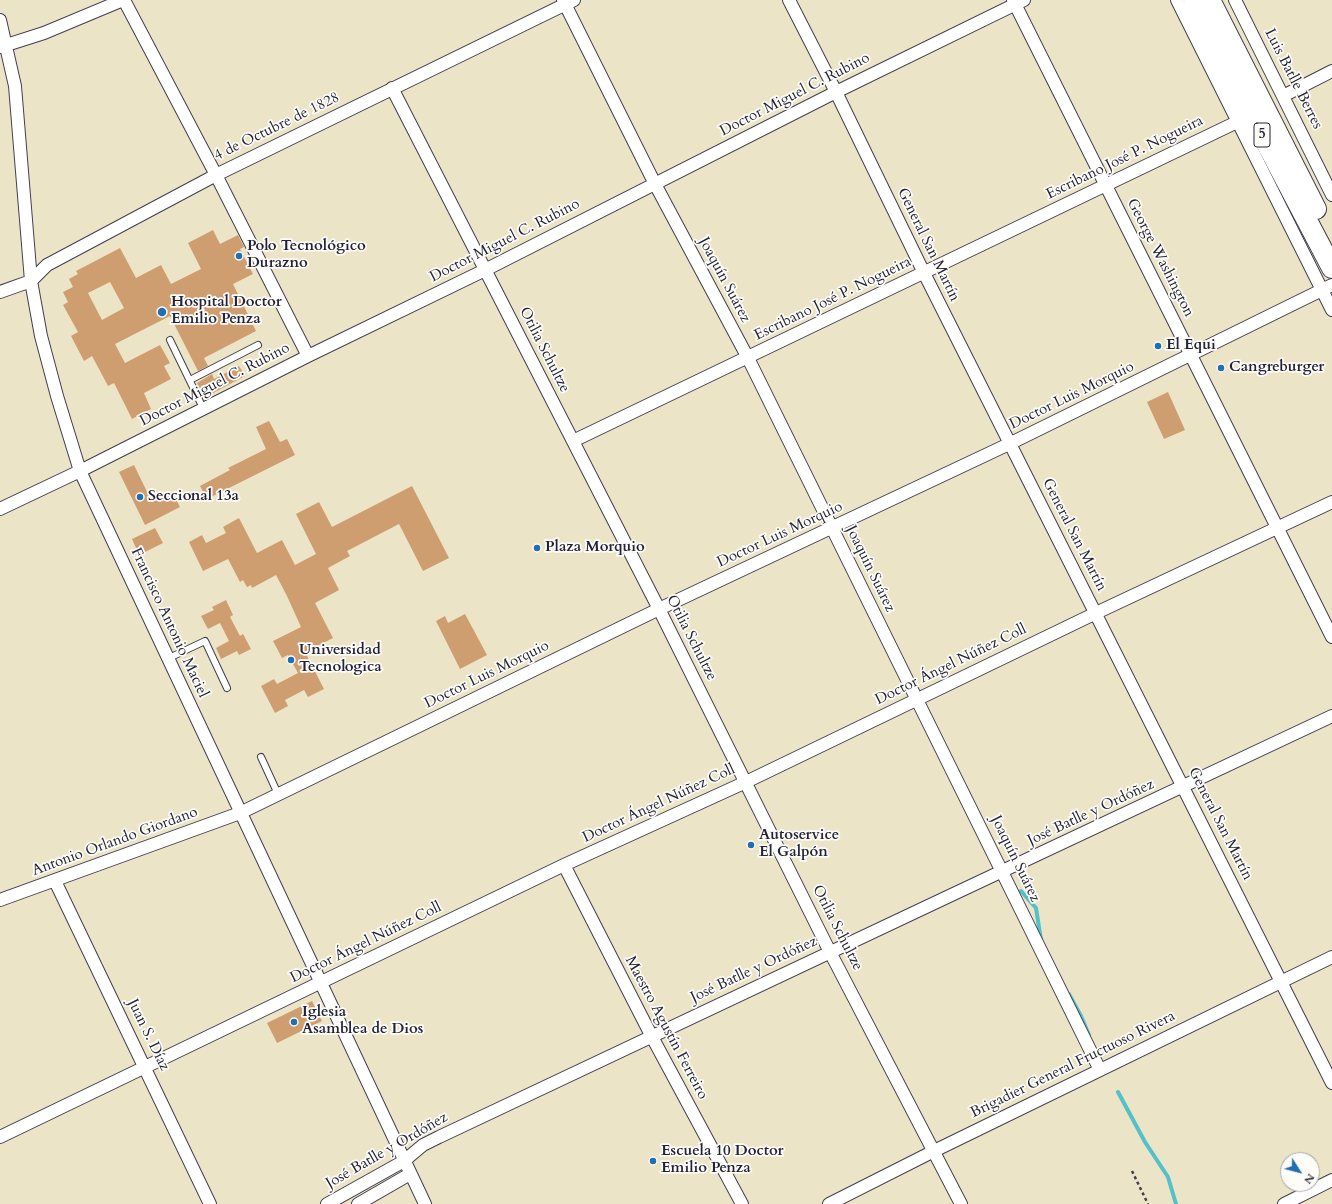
<!DOCTYPE html>
<html>
<head>
<meta charset="utf-8">
<style>
  body { margin:0 }
  #map { position:relative; width:1332px; height:1204px; overflow:hidden; background:#ece4c6; font-family:Cardo,serif }
  canvas { display:block }
  .north { position:absolute; left:1280px; top:1152px; width:40px; height:40px; box-sizing:border-box; background:#fdfcf7; border:1px solid #a5a5ac; border-radius:50%; rotate:126deg; font-size:11px; font-weight:700; line-height:16px; text-align:center; color:#22223b }
  .north::after { content:''; display:block; margin:auto; width:14px; height:18px; background:#1f6fb2; clip-path:polygon(50% 0,100% 100%,50% 72%,0 100%) }
</style>
</head>
<body>
<div id="map">
<canvas width="1332" height="1204"></canvas>
<div class="north">N</div>
</div>
<script>
const context = document.querySelector('canvas').getContext('2d');
context.lineJoin = 'round';
function trace(path, color, width, dash) {
  context.strokeStyle = color;
  context.lineWidth = width;
  context.lineCap = dash ? 'butt' : 'round';
  context.setLineDash(dash || []);
  context.stroke(path);
}
function fillPath(path, color) {
  context.fillStyle = color;
  context.fill(path, 'evenodd');
}
function label(font, color, halo, rows, align = 'center') {
  context.font = font + ' Cardo,serif';
  context.lineWidth = 3.5;
  context.setLineDash([]);
  context.textBaseline = 'middle';
  context.strokeStyle = halo;
  context.fillStyle = color;
  for (const [text, x, y, turn = 0] of rows) {
    context.save();
    context.translate(x, y);
    context.rotate((+turn || 0) * Math.PI / 180);
    context.textAlign = isNaN(turn) ? turn : align;
    if (halo) context.strokeText(text, 0, 0);
    context.fillText(text, 0, 0);
    context.restore();
  }
}
trace(new Path2D(`
  M1021,891L1036,908L1041,940
  M1069,994L1081,1016L1089,1035
  M1118,1092L1145,1142L1168,1177L1176,1204`), '#53c1ca', 4);
fillPath(new Path2D(`
  M213,230L220,244L238,235L244,247L240,249L253,274L233,284L256,331L204,358L208,366L198,371L170,316L115,344L125,363L160,345L170,363L164,366L171,379L144,393L151,409L132,419L114,383L108,386L92,356L84,361L71,336L78,332L63,305L68,302L63,292L73,287L69,279L78,274L76,271L120,248L136,278L161,265L171,284L201,269L188,243ZM110,282L124,308L102,320L88,293Z
  M239,366L245,376L204,398L197,383L212,374L214,379Z
  M1168,392L1185,430L1164,439L1147,402Z
  M269,421L280,442L287,439L295,455L207,499L200,486L230,470L228,468L266,449L256,427Z
  M134,465L152,502L172,492L180,507L145,525L119,472Z
  M412,486L449,558L423,571L399,524L347,551L350,556L328,568L339,590L315,603L333,638L305,652L324,689L308,697L304,690L285,700L288,706L275,713L261,686L274,679L277,684L298,673L288,655L282,658L273,641L301,627L287,596L276,575L252,588L251,585L247,587L243,580L240,582L228,559L203,571L189,542L202,535L206,543L226,533L223,527L239,518L257,553L282,540L295,565L316,554L296,514L319,502L332,527Z
  M155,528L163,543L139,555L132,539Z
  M226,600L233,615L230,617L240,636L243,634L251,649L239,655L237,651L221,659L216,648L229,641L220,623L208,629L201,616L214,610L212,607Z
  M465,614L487,655L460,669L436,621L445,616L448,623Z
  M312,1001L322,1021L277,1043L267,1023Z`), '#cf9e70');
const service = new Path2D(`
  M170,340L204,410
  M190,380L258,345
  M169,658L205,641L227,688
  M261,757L278,794`);
const minor = new Path2D(`
  M124,0L216,175L308,356
  M563,0L655,184L748,358L1100,1070
  M789,0L836,92L924,273L1332,1083
  M1013,0L1332,637
  M1177,0L1332,310
  M1235,0L1332,195
  M0,20L15,86L31,281L41,336L57,396L80,471L425,1204
  M0,47L44,33L123,0
  M392,88L659,609L830,952L961,1204
  M1283,96L1332,71
  M0,292L31,281L47,265L216,175L574,0
  M573,441L1237,122
  M0,509L80,471L308,356L485,270L836,92L1024,0
  M564,865L651,1035L742,1204
  M55,881L210,1204
  M0,900L240,813L659,609L1009,444L1332,285
  M0,1137L564,865L746,782L1096,613L1332,502
  M327,1204L404,1161L423,1145L439,1137C735,995 1035,857 1332,716
  M358,1204L410,1174
  M829,1204L934,1151L1332,957
  M1284,1204L1332,1180`);
const trunk = new Path2D(`
  M1194,0L1251,114L1332,268
  M1210,0L1316,209`);
trace(service, '#403f50', 8);
trace(minor, '#403f50', 14);
trace(trunk, '#403f50', 22);
trace(new Path2D(`
  M1132,1171L1148,1204`), '#403f50', 2.5, [3, 3]);
trace(service, '#fff', 6);
trace(minor, '#fff', 12);
trace(trunk, '#fff', 20);
for (const [x, y, r, color] of [
  [239,256,4,"#1f6fb2"],
  [162,312,5,"#1f6fb2"],
  [1158,346,4,"#1f6fb2"],
  [1221,368,4,"#1f6fb2"],
  [140,497,4,"#1f6fb2"],
  [537,548,4,"#1f6fb2"],
  [291,660,4,"#1f6fb2"],
  [751,845,4,"#1f6fb2"],
  [294,1022,4,"#1f6fb2"],
  [653,1161,4,"#1f6fb2"]
]) {
  const dot = new Path2D();
  dot.arc(x, y, r, 0, 2 * Math.PI);
  context.fillStyle = color;
  context.fill(dot);
  trace(dot, '#fdfcf7', 1.5);
}
for (const [x, y, w] of [
  [1262,135,16]
]) {
  const box = new Path2D();
  box.roundRect(x - w / 2, y - 12, w, 24, 3);
  context.fillStyle = '#fdfcf7';
  context.fill(box);
  trace(box, '#22223b', 1);
}
label('bold 14px', '#22223b', null, [
  ["5",1262,135]
]);
label('15px', '#22223b', '#fdfcf7', [
  ["Luis Batlle Berres",1293,79,63],
  ["Doctor Miguel C. Rubino",795,95,-27],
  ["4 de Octubre de 1828",277,127,-26],
  ["Escribano José P. Nogueira",1125,158,-26],
  ["Doctor Miguel C. Rubino",505,241,-27],
  ["General San Martín",928,245,64],
  ["George Washington",1160,258,63],
  ["Joaquín Suárez",724,280,62],
  ["Escribano José P. Nogueira",833,299,-26],
  ["Otilia Schultze",544,350,63],
  ["Doctor Miguel C. Rubino",215,385,-27],
  ["Doctor Luis Morquio",1072,396,-26],
  ["Doctor Luis Morquio",780,535,-25],
  ["General San Martín",1074,535,63],
  ["Joaquín Suárez",870,569,64],
  ["Francisco Antonio Maciel",169,623,65],
  ["Otilia Schultze",691,638,63],
  ["Doctor Ángel Núñez Coll",951,665,-26],
  ["Doctor Luis Morquio",487,675,-26],
  ["Doctor Ángel Núñez Coll",659,804,-25],
  ["José Batlle y Ordóñez",1091,813,-25],
  ["General San Martín",1220,824,63],
  ["Antonio Orlando Giordano",115,842,-20],
  ["Joaquín Suárez",1015,859,64],
  ["Otilia Schultze",837,928,63],
  ["Doctor Ángel Núñez Coll",366,943,-26],
  ["José Batlle y Ordóñez",754,970,-25],
  ["Maestro Agustín Ferreiro",666,1028,62],
  ["Juan S. Díaz",148,1035,64],
  ["Brigadier General Fructuoso Rivera",1073,1065,-26],
  ["José Batlle y Ordóñez",387,1151,-30]
]);
label('bold 15px', '#22223b', '#fdfcf7', [
  ["Polo Tecnológico",247,247],
  ["Durazno",247,264],
  ["Hospital Doctor",171,303],
  ["Emilio Penza",171,320],
  ["El Equi",1166,346],
  ["Cangreburger",1229,368],
  ["Seccional 13a",148,497],
  ["Plaza Morquio",545,548],
  ["Universidad",299,651],
  ["Tecnologica",299,668],
  ["Autoservice",759,836],
  ["El Galpón",759,853],
  ["Iglesia",302,1013],
  ["Asamblea de Dios",302,1030],
  ["Escuela 10 Doctor",661,1152],
  ["Emilio Penza",661,1169]
], 'left');
</script>
</body>
</html>
